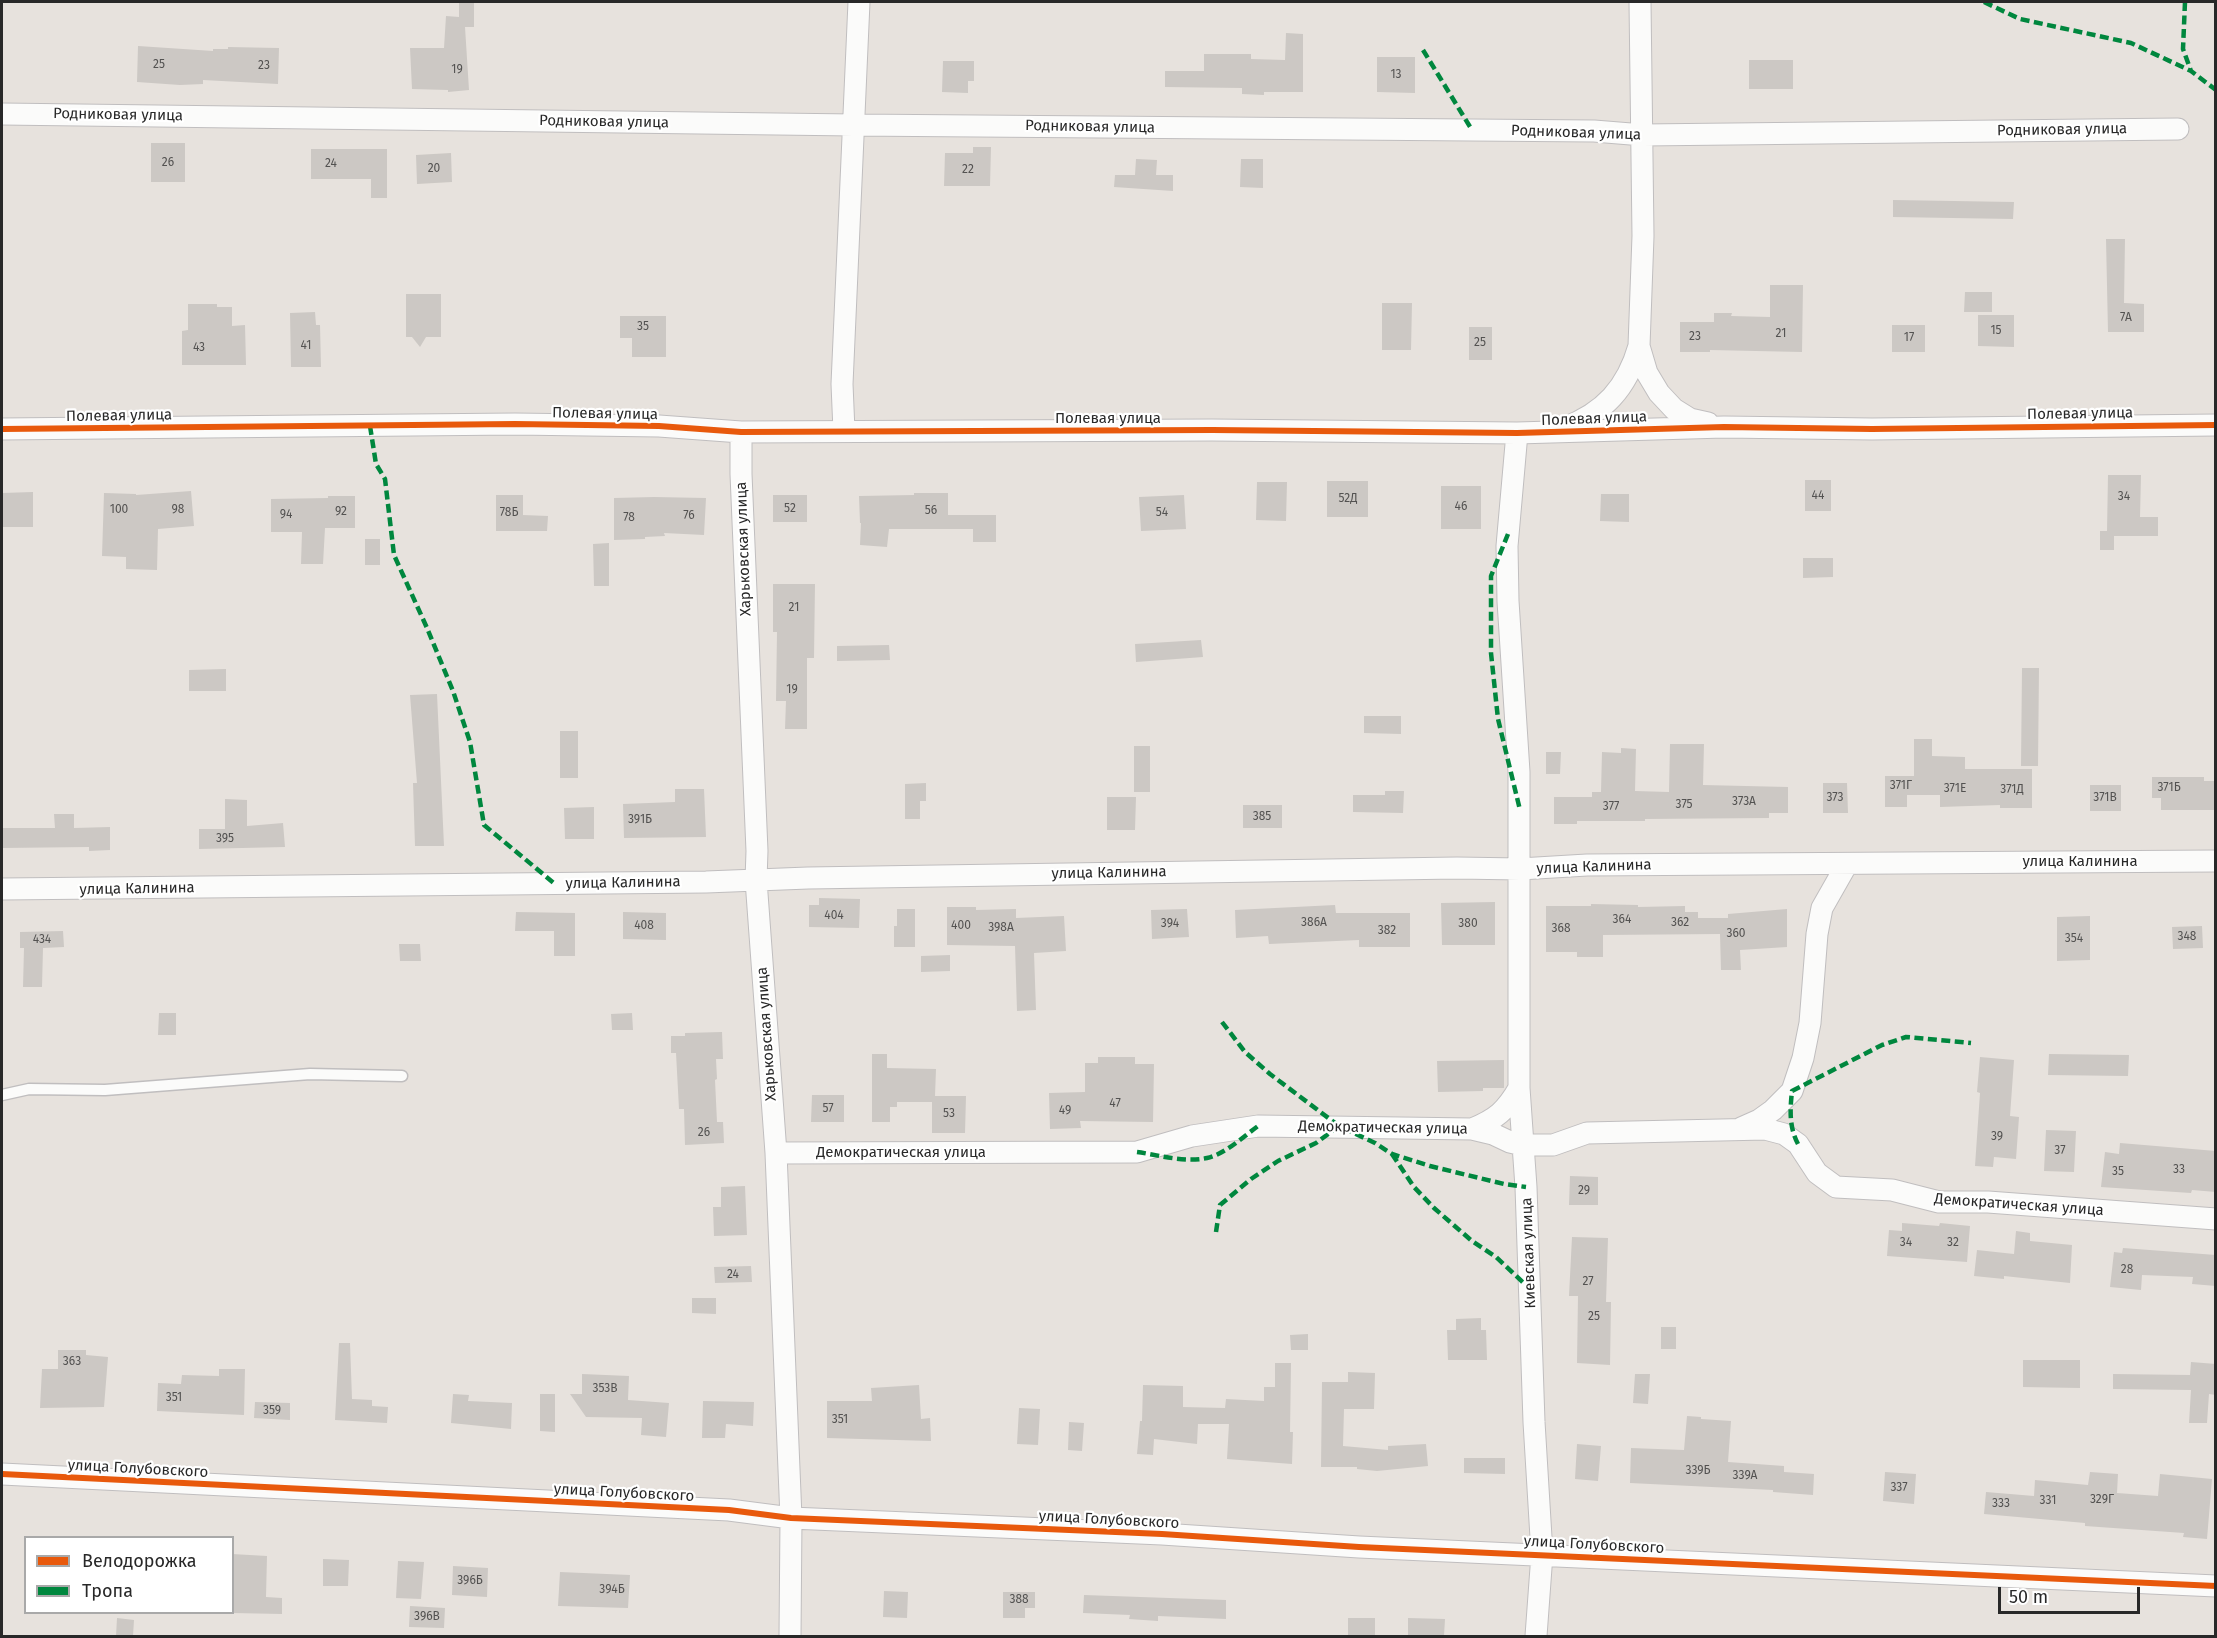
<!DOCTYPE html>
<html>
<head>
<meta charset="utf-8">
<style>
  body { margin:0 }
  #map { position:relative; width:2217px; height:1638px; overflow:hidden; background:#e7e2dd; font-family:"Fira Sans",sans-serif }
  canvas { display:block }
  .frame { position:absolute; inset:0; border:3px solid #282828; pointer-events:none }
  .legend { position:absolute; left:24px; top:1536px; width:210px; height:78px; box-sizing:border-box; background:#fff; border:2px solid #a9a9a9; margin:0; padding:8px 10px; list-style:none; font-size:18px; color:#282828 }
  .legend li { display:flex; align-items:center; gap:12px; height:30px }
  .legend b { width:30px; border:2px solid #a9a9a9 }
  .scale { position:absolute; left:1998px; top:1587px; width:142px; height:27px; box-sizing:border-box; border:3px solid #282828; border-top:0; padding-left:8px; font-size:18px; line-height:21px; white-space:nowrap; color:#282828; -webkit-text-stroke:4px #fff; paint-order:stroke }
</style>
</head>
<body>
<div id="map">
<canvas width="2217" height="1638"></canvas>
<div class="frame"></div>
<ul class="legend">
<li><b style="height:8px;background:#e8590c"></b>Велодорожка</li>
<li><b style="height:8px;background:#00873e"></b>Тропа</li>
</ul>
<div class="scale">50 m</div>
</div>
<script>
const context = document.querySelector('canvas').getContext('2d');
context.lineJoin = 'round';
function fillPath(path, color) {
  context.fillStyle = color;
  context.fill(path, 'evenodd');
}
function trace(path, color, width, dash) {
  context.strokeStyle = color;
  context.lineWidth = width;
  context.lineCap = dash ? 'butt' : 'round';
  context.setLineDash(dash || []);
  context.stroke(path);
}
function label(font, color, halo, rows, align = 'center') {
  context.font = font + ' "Fira Sans",sans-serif';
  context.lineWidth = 4.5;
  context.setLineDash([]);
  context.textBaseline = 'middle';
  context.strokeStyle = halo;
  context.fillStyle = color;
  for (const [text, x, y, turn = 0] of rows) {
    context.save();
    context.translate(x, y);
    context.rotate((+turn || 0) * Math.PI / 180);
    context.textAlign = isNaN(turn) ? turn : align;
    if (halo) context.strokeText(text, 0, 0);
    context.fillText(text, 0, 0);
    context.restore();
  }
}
fillPath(new Path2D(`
  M459,3H474V27H465L469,90L448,92V90L412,89L410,48H444L446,16L459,17Z
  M1286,33L1303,34V92H1264V95L1242,94V88L1165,87V71H1204V54H1251V59L1285,60Z
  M138,46L213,51V49H228V47L279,48L278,84L203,80V84L180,85L137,82Z
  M1377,57H1415V93L1377,92Z
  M1749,60H1793V89H1749Z
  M943,61H974V81H968V93L942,92Z
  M151,143H185V182H151Z
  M973,147H991L990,186H944L945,153H973Z
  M311,149H387V198H371V179H311Z
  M451,153L452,182L417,184L416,155Z
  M1136,159L1157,160L1156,175H1173V191L1114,187L1115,175H1135Z
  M1241,159H1263V188L1240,187Z
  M1893,200L2014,202L2013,219L1893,217Z
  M2106,239H2125L2124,303L2144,304V332H2108Z
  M1770,285H1803L1802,352L1710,350V352H1680V322H1714V313H1732L1731,316L1770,317Z
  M1965,292H1992V312H1964Z
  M406,294H441V337H426L420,347L412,337H406Z
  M1382,303H1412L1411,350H1382Z
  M188,304H217V307H232V326L245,325L246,365H182V331L188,330Z
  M315,312L316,325H320L321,367H291L290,313Z
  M1978,315H2014V347L1978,346Z
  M620,316H666V357H632V338H620Z
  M1892,325H1925V352H1892Z
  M1469,327H1492V360H1469Z
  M2108,475H2141L2140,517H2158V536H2114V550H2100V531H2107Z
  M1805,480H1831V511H1805Z
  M1327,481H1368V517H1327Z
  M1257,482H1287L1286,521L1256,520Z
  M1441,486H1481V529H1441Z
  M191,491L194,526L158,529L157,570L126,569V557L102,556L104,493L136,494V495Z
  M33,492V527H2V493Z
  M914,493H948V515H996V542H973V529H889L887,547L860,545L861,523H860L859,496L914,495Z
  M1601,494H1629V522L1600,521Z
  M496,495H523V515L548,516L547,531H496Z
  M773,495H807V522H773Z
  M1184,495L1186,529L1141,531L1139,497Z
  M328,496H355V528H325L323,564H301L302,532H271V499L328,498Z
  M654,497L706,498L704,535L664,533L665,536L645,537V539L614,540V498Z
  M365,539H380V565H365Z
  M609,543V586H594L593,544Z
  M1803,558H1833V577L1803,578Z
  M773,584H815L814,658H807V729H785L786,701H776L777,632H773Z
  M1201,640L1203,657L1136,662L1135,644Z
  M889,645L890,660L837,661V646Z
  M2022,668H2039L2038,766H2021Z
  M226,669V691H189V670Z
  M437,694L444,846H415L413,783H417L410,695Z
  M1364,716H1401V734L1364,733Z
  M560,731H578V778H560Z
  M1914,739H1932V756L1965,757V769H2032V808H2000V805L1940,807V795H1907V807H1885V776H1914Z
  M1670,744H1704L1703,785L1788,787V813H1769V818L1645,819V821H1577V824H1554V797H1592V792H1601L1602,752L1621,753V748L1636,749L1635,791L1669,792Z
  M1134,746H1150V792H1134Z
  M1546,752H1561L1560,774H1546Z
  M2152,777H2204V781H2216V810H2161V798H2152Z
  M926,783V801H920V819H905V784Z
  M1823,783H1847L1848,813H1823Z
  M2090,785H2121V811H2090Z
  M675,789H704L706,837L624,838L623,804L675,802Z
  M1385,791H1404L1403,813L1353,812V795H1385Z
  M1107,797H1136L1135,830H1107Z
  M225,799L247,800V826L283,823L285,847L199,849V829H225Z
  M1243,805H1282V828H1243Z
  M594,807V839H565L564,808Z
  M54,814H74V828L110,827V850L89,851V847L2,848V828H55Z
  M819,898L860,899L859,928L809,927V905H819Z
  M1495,902V945H1442L1441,903Z
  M1591,904L1638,905V907L1685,906V912H1698V918H1728V914L1787,909V947L1740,950L1741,970H1721L1720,934L1603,935V957H1577V952H1546V906H1591Z
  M1335,905L1336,913H1410V947H1359V940L1269,944L1268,936L1236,938L1235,910Z
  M947,907H976V910L1016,909V918L1064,916L1066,951L1034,953L1036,1010L1017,1011L1015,946L947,945Z
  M897,909H915V947H894V926H897Z
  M1187,909L1189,937L1152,939L1151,910Z
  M516,912L575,913V956H554V931H515Z
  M623,912L666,913V940L623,939Z
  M2090,916V960L2057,961V917Z
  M2202,926L2203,948L2173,949L2172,927Z
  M63,931L64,947L43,948L42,987H23L24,948H20V932Z
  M399,944H420L421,961H400Z
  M950,955V971L921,972V956Z
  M159,1013H176V1035H158Z
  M632,1013L633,1030H612L611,1014Z
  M722,1032L723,1059H716L717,1079L715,1080L717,1122H723L724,1143L685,1145L684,1109H679L676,1053H671V1036H685V1033Z
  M872,1054H887V1068L936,1069L935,1096H966L965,1133H932V1102H897V1107H890V1122H872Z
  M2049,1054L2129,1055L2128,1076L2048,1075Z
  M1098,1057H1135V1064H1154L1153,1122L1080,1121L1081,1128L1050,1129L1049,1093L1085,1092V1063H1098Z
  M1980,1057L2014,1060L2010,1116L2019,1117L2016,1159L1994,1157L1993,1167L1975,1166L1980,1093L1977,1092Z
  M1504,1060V1088H1483V1091L1438,1092L1437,1061Z
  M812,1095H844V1122H811Z
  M2046,1130L2076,1131L2074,1172L2044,1171Z
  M2120,1143L2216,1151V1192L2192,1190L2191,1193L2101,1187L2105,1152L2119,1154Z
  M1570,1176L1598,1177V1205H1569Z
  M745,1186L747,1235L714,1236L713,1207H721V1187Z
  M1902,1223L1939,1226L1940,1223L1970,1226L1967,1262L1887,1256L1889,1230L1902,1231Z
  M2016,1231L2030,1233V1241L2072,1245L2070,1283L2004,1276V1279L1974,1276L1977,1250L2014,1254Z
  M1572,1237L1608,1238L1606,1302H1611L1610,1365L1577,1363L1578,1296H1569Z
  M2123,1248L2216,1255V1286L2192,1284L2193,1277L2142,1275L2141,1290L2110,1287L2114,1252L2122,1253Z
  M751,1266L752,1282L715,1283L714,1267Z
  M692,1298H716V1314L692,1313Z
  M1481,1318V1330H1486L1487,1360H1448L1447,1330H1456V1319Z
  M1661,1327H1676V1349H1661Z
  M1308,1334V1350H1291L1290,1335Z
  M339,1343H350L352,1399L372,1400V1406L388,1407L387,1423L335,1420Z
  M58,1350H86V1355L108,1357L104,1407L40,1408L42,1369H58Z
  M2023,1360H2080V1388L2023,1387Z
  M2191,1362L2216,1364V1395L2209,1394L2207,1423H2189L2191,1390L2113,1389V1374L2190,1375Z
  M1275,1363H1291L1290,1432H1293L1292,1464L1227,1459L1229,1424H1198L1197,1444L1154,1439L1153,1455L1137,1454L1140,1421H1142L1143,1385L1183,1386V1407L1225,1408L1226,1399L1264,1401V1387H1275Z
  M219,1369H245L244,1415L157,1411L158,1383L181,1384L182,1375L219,1376Z
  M1348,1372L1375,1373L1374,1409H1344L1343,1446L1388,1450V1446L1426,1444L1428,1466L1377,1471L1357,1469V1467H1321L1322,1382H1348Z
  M582,1374L629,1376L628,1400L669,1403L666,1437L641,1435L642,1418L586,1417L570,1394H582Z
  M1635,1374H1650L1648,1404L1633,1403Z
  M919,1385L921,1419L930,1418L931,1441L827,1438V1401H872L871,1388Z
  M453,1394L469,1395L468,1401L512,1403L511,1429L451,1423Z
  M540,1394H555V1432L540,1431Z
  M703,1401L754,1402L753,1426L726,1424L725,1438H702Z
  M255,1402L290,1403V1420L254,1418Z
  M1019,1408L1040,1409L1038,1445L1017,1444Z
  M1687,1416L1701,1417V1419L1731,1421L1728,1462L1784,1466V1472L1814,1474L1813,1495L1773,1492V1490L1630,1483L1631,1448L1684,1450Z
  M1069,1422L1084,1423L1082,1451L1068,1450Z
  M1577,1444L1601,1446L1598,1481L1575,1479Z
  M1464,1458H1505V1474L1464,1473Z
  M1885,1472L1916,1474L1914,1504L1883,1501Z
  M2090,1472L2118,1474L2117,1493L2158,1496L2160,1474L2212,1479L2207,1539L2183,1537L2184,1533L2085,1526V1523L1984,1514L1986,1492L2034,1496L2035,1480L2088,1485Z
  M232,1554L267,1556L266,1597L282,1598V1614L232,1613Z
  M323,1559L349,1560L348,1586H323Z
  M398,1561L424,1562L421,1599L396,1598Z
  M453,1566L488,1568L487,1597L452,1595Z
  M560,1572L630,1575L628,1608L558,1606Z
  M884,1591L908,1592L907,1618L883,1617Z
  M1003,1592H1035V1608H1025V1618H1003Z
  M1084,1595L1226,1600V1619L1158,1616V1621L1129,1619L1130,1615L1083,1613Z
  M410,1606L445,1608L444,1628L409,1627Z
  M117,1618L134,1620L133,1636H116Z
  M1348,1618H1375V1636H1348Z
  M1408,1618L1445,1619L1444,1636H1408Z`), '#ccc8c4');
const lane = new Path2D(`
  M2,1095L29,1089L105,1090L310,1074L402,1076`);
const street = new Path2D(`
  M1640,2L1643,236L1639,346L1647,373L1659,393L1674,409L1690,419L1708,423
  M2,114L854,125L1594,131L1643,135L2178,129
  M1564,428C1604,413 1627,388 1639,346
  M2,429L515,424L659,426L741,432L1212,430L1517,433L1724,427L1872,429L2216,425
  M844,431L842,384L859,2
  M741,432V474L757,851L756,880L776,1153L791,1518L790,1636
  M1517,433L1507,546L1508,601L1519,772V1088L1526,1187L1534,1422L1542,1554L1536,1636
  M2,889L706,882L808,878L1457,868L1520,869L1587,865L2216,861
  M1741,1128L1759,1120L1773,1110L1792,1091L1803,1058L1810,1023L1817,934L1822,908L1847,864
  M1472,1129C1496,1119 1506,1111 1519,1088
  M776,1153L1137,1152L1192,1136L1258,1126L1472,1129L1493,1134L1510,1142L1523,1145H1553L1587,1133L1765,1129L1784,1134L1798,1144L1817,1173L1836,1187L1892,1190L1939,1202H1988L2216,1219
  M2,1474L729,1510L791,1518L1162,1534L1359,1547L2216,1586`);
trace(lane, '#c0bebf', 13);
trace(street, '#c0bebf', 23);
trace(lane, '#fbfbfa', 10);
trace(street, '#fbfbfa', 21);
trace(new Path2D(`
  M1984,2L2020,19L2131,43L2191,71L2216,90
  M2185,2L2183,49L2191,71
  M1423,50L1472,130
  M370,426L376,464L385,479L394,555L427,628L453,691L470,742L484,825L555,884
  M1508,534L1491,576V653L1498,719L1520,810
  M1222,1022L1245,1052L1270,1074L1339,1126
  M1798,1144C1789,1127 1790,1110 1792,1091L1882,1045L1906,1037L1971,1043
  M1137,1152C1159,1155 1184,1163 1207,1158C1225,1154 1243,1137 1258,1126
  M1392,1154L1414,1187L1434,1208L1472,1241L1496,1257L1530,1289
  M1216,1232L1220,1205L1251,1179L1278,1161L1316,1143L1339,1126L1375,1143L1392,1154L1430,1166L1504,1184L1526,1187`), '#00873e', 4.5, [9, 4.5]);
trace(new Path2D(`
  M2,429L515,424L659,426L741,432L1212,430L1517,433L1724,427L1872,429L2216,425
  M2,1474L729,1510L791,1518L1162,1534L1359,1547L2216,1586`), '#e8590c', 6);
label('12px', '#535251', null, [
  ["25",159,65],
  ["23",264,66],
  ["19",457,70],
  ["13",1396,75],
  ["26",168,163],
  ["24",331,164],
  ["20",434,169],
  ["22",968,170],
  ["7А",2126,318],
  ["35",643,327],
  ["15",1996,331],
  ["21",1781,334],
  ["23",1695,337],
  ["17",1909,338],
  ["25",1480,343],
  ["41",306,346],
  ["43",199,348],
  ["44",1818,496],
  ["34",2124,497],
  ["52Д",1348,499],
  ["46",1461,507],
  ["52",790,509],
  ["100",119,510],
  ["98",178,510],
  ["56",931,511],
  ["92",341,512],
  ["78Б",509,513],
  ["54",1162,513],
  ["94",286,515],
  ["76",689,516],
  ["78",629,518],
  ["21",794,608],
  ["19",792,690],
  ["371Г",1901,786],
  ["371Б",2169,788],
  ["371Е",1955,789],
  ["371Д",2012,790],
  ["373",1835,798],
  ["371В",2105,798],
  ["373А",1744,802],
  ["375",1684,805],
  ["377",1611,807],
  ["385",1262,817],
  ["391Б",640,820],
  ["395",225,839],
  ["404",834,916],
  ["364",1622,920],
  ["386А",1314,923],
  ["362",1680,923],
  ["394",1170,924],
  ["380",1468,924],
  ["408",644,926],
  ["400",961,926],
  ["398А",1001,928],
  ["368",1561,929],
  ["382",1387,931],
  ["360",1736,934],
  ["348",2187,937],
  ["354",2074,939],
  ["434",42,940],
  ["47",1115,1104],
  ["57",828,1109],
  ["49",1065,1111],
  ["53",949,1114],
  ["26",704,1133],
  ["39",1997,1137],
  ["37",2060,1151],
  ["33",2179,1170],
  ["35",2118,1172],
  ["29",1584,1191],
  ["34",1906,1243],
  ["32",1953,1243],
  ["28",2127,1270],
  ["24",733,1275],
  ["27",1588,1282],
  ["25",1594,1317],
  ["363",72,1362],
  ["353В",605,1389],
  ["351",174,1398],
  ["359",272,1411],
  ["351",840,1420],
  ["339Б",1698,1471],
  ["339А",1745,1476],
  ["337",1899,1488],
  ["329Г",2102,1500],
  ["331",2048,1501],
  ["333",2001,1504],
  ["396Б",470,1581],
  ["394Б",612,1590],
  ["388",1019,1600],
  ["396В",427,1617]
]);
label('15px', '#282828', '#fff', [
  ["Родниковая улица",118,115,1],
  ["Родниковая улица",604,122,1],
  ["Родниковая улица",1090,127,1],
  ["Родниковая улица",2062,130,-1],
  ["Родниковая улица",1576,133,2],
  ["Полевая улица",605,414,1],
  ["Полевая улица",2080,414,-1],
  ["Полевая улица",119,416,-1],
  ["Полевая улица",1108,419],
  ["Полевая улица",1594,419,-2],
  ["Харьковская улица",744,549,-92],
  ["улица Калинина",2080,862],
  ["улица Калинина",1594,867,-2],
  ["улица Калинина",1109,873,-1],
  ["улица Калинина",623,883,-1],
  ["улица Калинина",137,889,-1],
  ["Харьковская улица",767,1034,-94],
  ["Демократическая улица",1383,1128,1],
  ["Демократическая улица",901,1153],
  ["Демократическая улица",2019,1205,4],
  ["Киевская улица",1529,1253,-92],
  ["улица Голубовского",138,1469,3],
  ["улица Голубовского",624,1493,3],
  ["улица Голубовского",1109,1520,3],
  ["улица Голубовского",1594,1545,3]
]);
</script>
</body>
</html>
